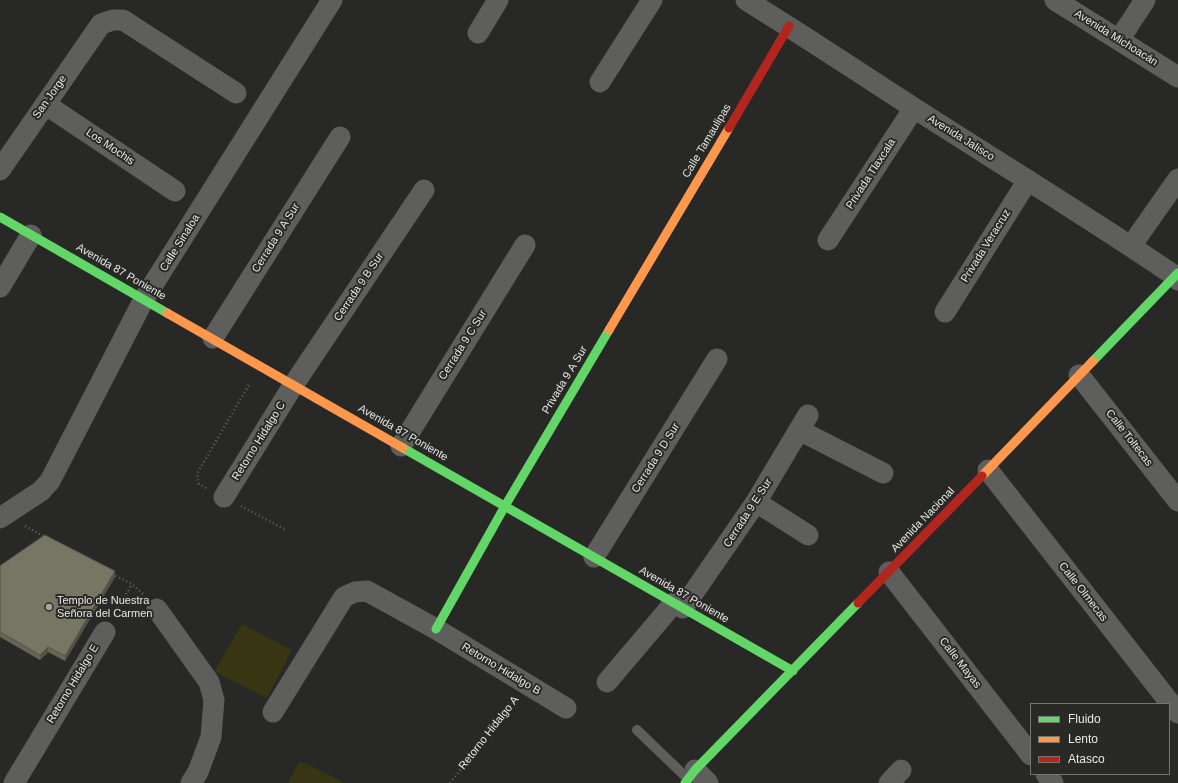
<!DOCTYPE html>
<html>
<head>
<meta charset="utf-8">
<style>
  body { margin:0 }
  #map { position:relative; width:1178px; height:783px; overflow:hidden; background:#282827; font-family:Helvetica,sans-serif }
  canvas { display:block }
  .legend { position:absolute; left:1030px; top:703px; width:140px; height:72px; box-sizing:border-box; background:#292926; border:1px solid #757572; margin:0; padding:5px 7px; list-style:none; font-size:12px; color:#e7e7e5 }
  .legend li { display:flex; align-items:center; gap:8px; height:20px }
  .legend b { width:20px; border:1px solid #757572 }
</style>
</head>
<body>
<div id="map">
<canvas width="1178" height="783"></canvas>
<ul class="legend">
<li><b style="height:5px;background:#63d668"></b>Fluido</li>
<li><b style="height:5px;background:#ff974d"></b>Lento</li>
<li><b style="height:5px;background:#b3261e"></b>Atasco</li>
</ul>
</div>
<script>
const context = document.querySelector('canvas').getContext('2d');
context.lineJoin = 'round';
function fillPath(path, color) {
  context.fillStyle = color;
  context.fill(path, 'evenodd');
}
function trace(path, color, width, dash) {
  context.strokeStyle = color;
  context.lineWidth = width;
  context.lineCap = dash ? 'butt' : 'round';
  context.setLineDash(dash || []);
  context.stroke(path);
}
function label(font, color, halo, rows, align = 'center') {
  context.font = font + ' Helvetica,sans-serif';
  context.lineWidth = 4;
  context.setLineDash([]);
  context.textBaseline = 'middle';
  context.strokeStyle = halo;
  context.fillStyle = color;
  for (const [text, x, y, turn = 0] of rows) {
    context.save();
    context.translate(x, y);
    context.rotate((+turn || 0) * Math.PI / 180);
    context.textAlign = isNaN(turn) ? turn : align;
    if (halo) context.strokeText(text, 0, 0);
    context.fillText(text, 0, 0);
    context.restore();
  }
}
fillPath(new Path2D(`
  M242,624L292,650L267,698L214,672Z
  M299,762L305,763L345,783H288Z`), '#383513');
trace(new Path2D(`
  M206,488L199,484L197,478L198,472L250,383
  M241,506L286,530
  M25,526L47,538
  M112,574L132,584L143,594
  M114,615L132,584
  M450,783L515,700`), '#646462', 2.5, [1, 3]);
trace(new Path2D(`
  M637,730L688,779`), '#5e5e5d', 10);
trace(new Path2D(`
  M746,0C803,35 858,72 914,108C1001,164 1090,218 1175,276L1178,280
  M1055,0L1178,77
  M478,33L498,0
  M1119,40L1145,0
  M600,82L652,0
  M45,104L175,191
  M0,170L101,24L113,20H123L236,93
  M828,240L914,108
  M1131,246L1178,179
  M0,287L31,235
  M945,312L1028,180
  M213,338L340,137
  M1079,375L1178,501
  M799,430L883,473
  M401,446L525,245
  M988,470L1178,713
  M224,497L294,384L424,190
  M756,502L808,535
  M0,518L41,491L50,481L144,299L332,0
  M594,557L717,359
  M889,572L1031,755
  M683,608L756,502L808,415
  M157,609L209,682L214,700L211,737L198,772L191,783
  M607,682L674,603
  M273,712L344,597L355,592L367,591L436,629L566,708
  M695,770L708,783
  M1046,774L1053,783
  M14,783L105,632
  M889,783L901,770`), '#5e5e5d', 21);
trace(new Path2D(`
  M0,217L167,313
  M1093,361L1178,273
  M403,448L793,671
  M436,629L505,506L609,330
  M685,783L695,770L858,603`), '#63d668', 9);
trace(new Path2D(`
  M167,313L403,448
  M609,330L729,128
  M982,476L1093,361`), '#ff974d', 9);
trace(new Path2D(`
  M729,128L789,26
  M858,603L982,476`), '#b3261e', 9);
fillPath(new Path2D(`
  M0,566L115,577L65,661L48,652L40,660L0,637Z`), '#666555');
fillPath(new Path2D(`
  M115,571V577L65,661V656Z
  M48,647V652L40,660V655Z`), '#535245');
const building = new Path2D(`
  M45,535L115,571L65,656L48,647L40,655L0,632V566Z`);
fillPath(building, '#777563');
trace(building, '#535245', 1);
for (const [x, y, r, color] of [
  [49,607,4,"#a4a4a2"]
]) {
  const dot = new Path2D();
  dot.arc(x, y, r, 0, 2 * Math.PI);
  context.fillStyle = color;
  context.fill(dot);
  trace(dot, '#292926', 1.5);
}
label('11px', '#e7e7e5', '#292926', [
  ["Avenida Michoacán",1116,38,32],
  ["San Jorge",50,97,-55],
  ["Avenida Jalisco",961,138,32],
  ["Calle Tamaulipas",707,141,-59],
  ["Los Mochis",110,147,34],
  ["Privada Tlaxcala",871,174,-57],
  ["Cerrada 9 A Sur",276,238,-58],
  ["Calle Sinaloa",180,243,-58],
  ["Privada Veracruz",986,246,-58],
  ["Avenida 87 Poniente",121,272,30],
  ["Cerrada 9 B Sur",359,287,-56],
  ["Cerrada 9 C Sur",463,345,-58],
  ["Privada 9 A Sur",565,380,-59],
  ["Avenida 87 Poniente",403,433,30],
  ["Calle Toltecas",1129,438,52],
  ["Retorno Hidalgo C",259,441,-58],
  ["Cerrada 9 D Sur",656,458,-58],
  ["Cerrada 9 E Sur",748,513,-57],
  ["Avenida Nacional",923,520,-46],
  ["Calle Olmecas",1083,592,52],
  ["Avenida 87 Poniente",684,595,30],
  ["Calle Mayas",960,663,52],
  ["Retorno Hidalgo B",501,669,31],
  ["Retorno Hidalgo E",73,684,-59],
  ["Retorno Hidalgo A",489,733,-52]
]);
label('11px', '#e7e7e5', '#292926', [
  ["Templo de Nuestra",57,601],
  ["Señora del Carmen",57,614]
], 'left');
</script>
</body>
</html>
